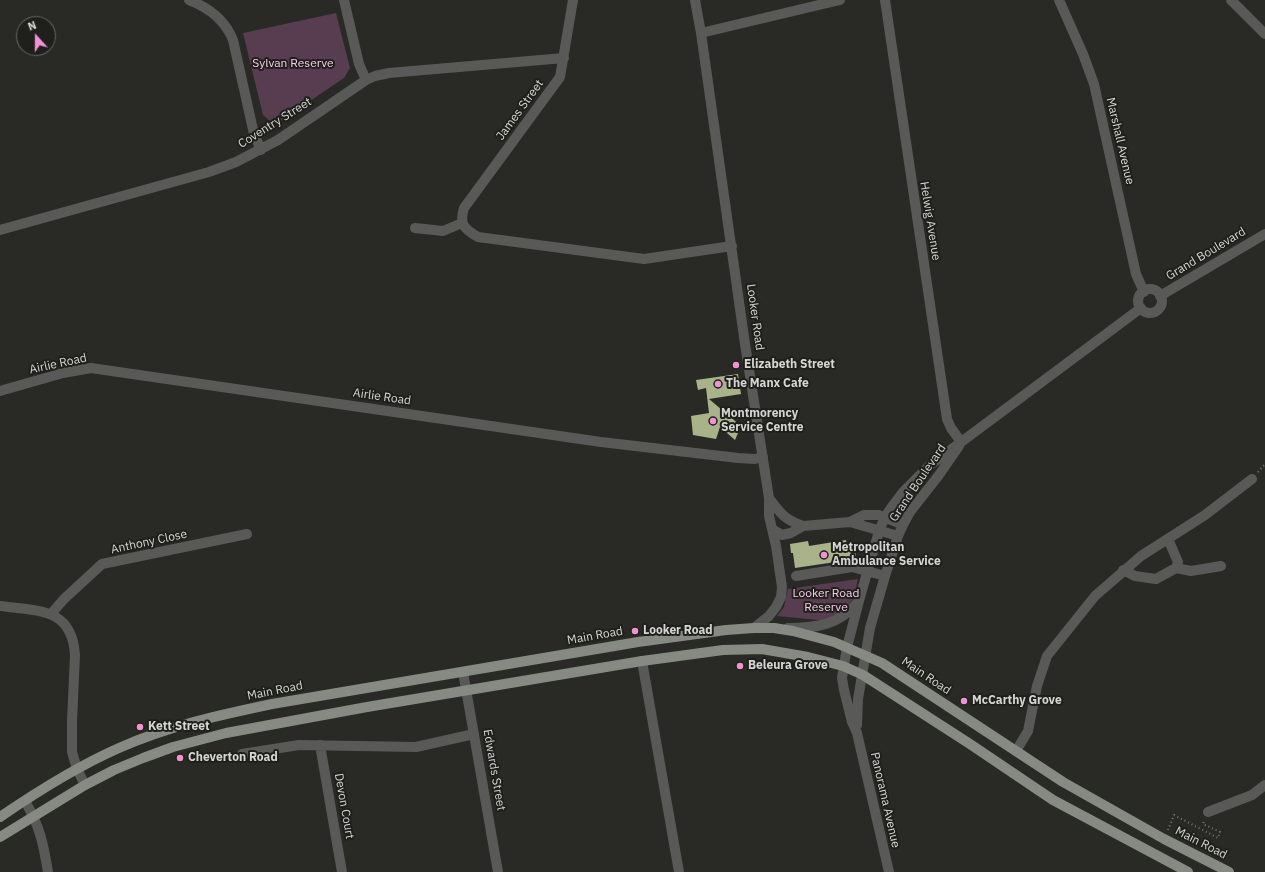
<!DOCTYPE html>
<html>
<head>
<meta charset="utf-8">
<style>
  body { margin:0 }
  #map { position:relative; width:1265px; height:872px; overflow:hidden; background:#292a25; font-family:"IBM Plex Sans",sans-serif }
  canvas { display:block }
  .north { position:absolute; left:16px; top:16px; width:40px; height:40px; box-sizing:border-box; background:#1f201b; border:1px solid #686965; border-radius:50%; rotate:339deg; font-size:11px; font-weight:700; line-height:16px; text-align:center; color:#d5d6d3 }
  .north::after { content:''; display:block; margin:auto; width:14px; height:18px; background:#f391d6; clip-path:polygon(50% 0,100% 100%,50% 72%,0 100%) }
</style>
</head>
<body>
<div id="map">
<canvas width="1265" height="872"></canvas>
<div class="north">N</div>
</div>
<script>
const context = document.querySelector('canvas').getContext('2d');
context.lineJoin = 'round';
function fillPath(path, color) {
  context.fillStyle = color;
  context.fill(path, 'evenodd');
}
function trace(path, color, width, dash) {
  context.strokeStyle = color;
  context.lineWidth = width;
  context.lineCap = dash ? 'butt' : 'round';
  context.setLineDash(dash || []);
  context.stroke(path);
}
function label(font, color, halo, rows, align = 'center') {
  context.font = font + ' "IBM Plex Sans",sans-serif';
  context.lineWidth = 4;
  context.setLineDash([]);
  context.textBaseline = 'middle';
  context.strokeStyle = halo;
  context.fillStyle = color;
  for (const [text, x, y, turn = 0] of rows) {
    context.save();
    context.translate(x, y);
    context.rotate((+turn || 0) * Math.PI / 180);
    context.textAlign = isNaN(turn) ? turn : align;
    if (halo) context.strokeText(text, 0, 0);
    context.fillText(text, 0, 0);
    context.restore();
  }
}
fillPath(new Path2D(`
  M336,13L350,68L344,78L279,122L270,121L263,115L243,33Z
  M858,579L854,597L844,611L825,620H818L777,616L784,607L788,589Z`), '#573d4f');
fillPath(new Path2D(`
  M738,374L741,394L709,399L741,426L735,440L720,427L716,439L693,435L691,416L709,413L706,388L698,390L696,380Z
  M846,540L847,546L854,545L856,556L849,558V560L795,568L793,553H791L790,544L808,541L809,546Z`), '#a8b38a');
trace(new Path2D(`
  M1258,472L1265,464
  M1168,830L1174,815L1218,838L1220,832L1203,824L1204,821`), '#787975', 2, [1, 3]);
trace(new Path2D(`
  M189,0C210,8 225,20 233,40L254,134L261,150
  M344,0L359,64L366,80
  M573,0L560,77L464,208C459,224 464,229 478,237L644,259L732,246
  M695,0L701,33L745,344L769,498V516L776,546L782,587L781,597L776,607L769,616L754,628
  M885,0L947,419L951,428L961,442
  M1059,0L1083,54L1094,84L1136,274L1144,292
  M1231,0L1265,34
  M701,33L840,0
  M415,228L443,231L462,223
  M0,230L209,172L236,162L278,140L366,80L375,76L389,73L564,58
  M1138 301a12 12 0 1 1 24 0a12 12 0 1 1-24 0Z
  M1160,296L1265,234
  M0,391L63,373L91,368L601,442L738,458L755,459L763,457
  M769,498C780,513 785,520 803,526
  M850,522L898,536
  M772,529L782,535L791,533L803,526L850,522L864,515H879L903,525
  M1176,568L1191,571L1221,566
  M1123,570L1135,576L1156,579L1176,568L1178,562L1168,539
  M796,576L852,567L885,576
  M0,606C37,611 72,607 75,655L72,721V752L77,769L85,785
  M51,614L64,599L102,564L247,534
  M788,628C817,628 839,625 858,602
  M642,661L679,872
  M463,672L498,872
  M857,725L858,699L870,628L885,576L898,536L903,525L910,512L939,475L959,446
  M320,745L342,872
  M1016,751L1028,731L1037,686L1047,656L1095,596L1141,556L1205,515L1252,479
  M242,754L299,745L416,747L474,734
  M25,801C40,827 43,842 48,872
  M1208,812L1252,795L1265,785
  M889,872L857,733L852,722L844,690L842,678L847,647L859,601L879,531L885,517L891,508L903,492L929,466L1141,308`), '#595957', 10);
trace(new Path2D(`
  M0,817C38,791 78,766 119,748C168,726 220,715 272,704L638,642L726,630L754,628H774L793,631L834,642L882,663L1063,782L1164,839L1229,872
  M0,837L85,785L114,770L143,758L173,747L226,733L367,707L642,661L723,650L762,649L808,657L843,666L863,675L970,744L1053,800L1188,872`), '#878983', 10);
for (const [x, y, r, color] of [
  [736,365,4,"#f391d6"],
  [718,384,4,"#f391d6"],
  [713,421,4,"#f391d6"],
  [824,555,4,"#f391d6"],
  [635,631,4,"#f391d6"],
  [740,666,4,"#f391d6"],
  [964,701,4,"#f391d6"],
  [140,727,4,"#f391d6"],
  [180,758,4,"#f391d6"]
]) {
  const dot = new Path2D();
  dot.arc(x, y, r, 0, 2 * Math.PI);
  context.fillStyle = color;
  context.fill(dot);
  trace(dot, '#1f201b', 1.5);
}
label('12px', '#fac9ea', '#1f201b', [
  ["Sylvan Reserve",293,64],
  ["Looker Road",826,594],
  ["Reserve",826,608]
]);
label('12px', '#d5d6d3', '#1f201b', [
  ["James Street",520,110,-54],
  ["Coventry Street",275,123,-32],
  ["Marshall Avenue",1120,141,77],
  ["Helwig Avenue",930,221,81],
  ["Grand Boulevard",1206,254,-31],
  ["Looker Road",755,317,82],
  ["Airlie Road",58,364,-12],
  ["Airlie Road",382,397,8],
  ["Grand Boulevard",918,483,-56],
  ["Anthony Close",149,542,-12],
  ["Main Road",595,636,-10],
  ["Main Road",926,676,34],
  ["Main Road",275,691,-11],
  ["Edwards Street",494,770,80],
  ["Panorama Avenue",885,800,77],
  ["Devon Court",344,806,80],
  ["Main Road",1201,843,27]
]);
label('bold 12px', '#d5d6d3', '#1f201b', [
  ["Elizabeth Street",744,365],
  ["The Manx Cafe",726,384],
  ["Montmorency",721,414],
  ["Service Centre",721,428],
  ["Metropolitan",832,548],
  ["Ambulance Service",832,562],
  ["Looker Road",643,631],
  ["Beleura Grove",748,666],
  ["McCarthy Grove",972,701],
  ["Kett Street",148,727],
  ["Cheverton Road",188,758]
], 'left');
</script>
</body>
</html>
